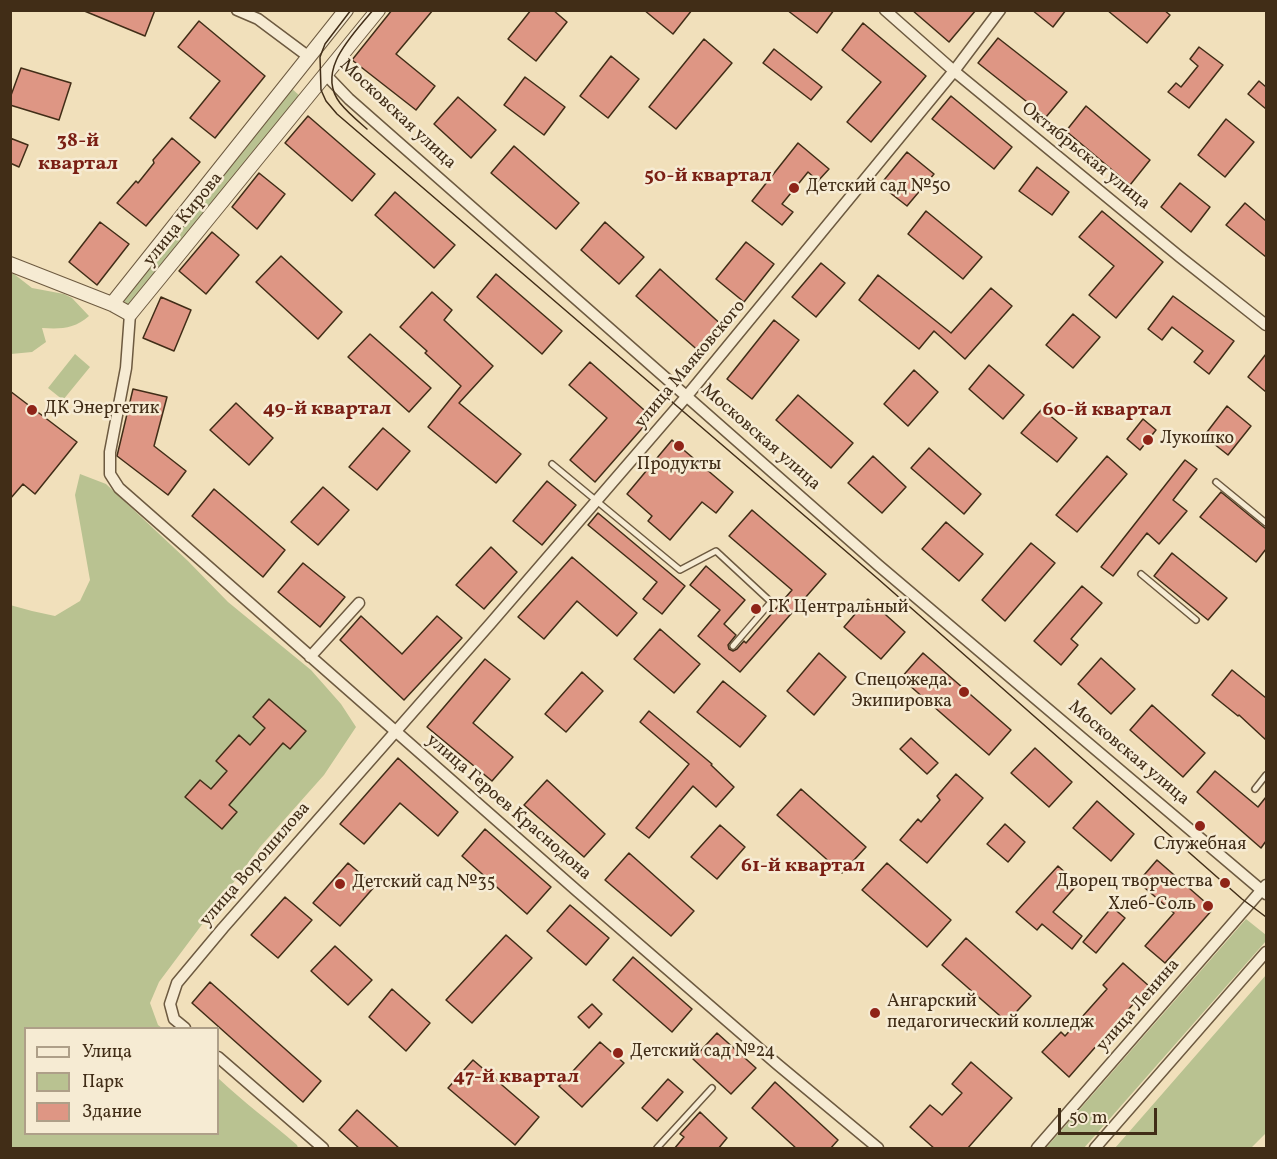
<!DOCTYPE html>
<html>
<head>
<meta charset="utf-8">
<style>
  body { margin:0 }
  #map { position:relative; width:1277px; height:1159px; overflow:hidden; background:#f1e0bb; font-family:Vollkorn,serif }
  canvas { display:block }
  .frame { position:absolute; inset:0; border:12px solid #412d17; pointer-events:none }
  .legend { position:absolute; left:24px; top:1027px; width:195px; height:108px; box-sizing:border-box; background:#f6ebd3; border:2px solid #ae9f88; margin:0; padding:8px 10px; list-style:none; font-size:18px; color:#412d17 }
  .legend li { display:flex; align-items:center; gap:12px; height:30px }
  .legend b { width:30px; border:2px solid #ae9f88 }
  .scale { position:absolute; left:1058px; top:1108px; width:99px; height:27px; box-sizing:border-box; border:3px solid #412d17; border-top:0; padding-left:8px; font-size:18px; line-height:21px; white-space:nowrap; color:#412d17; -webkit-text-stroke:4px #f6ebd3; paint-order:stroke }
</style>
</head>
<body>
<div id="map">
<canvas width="1277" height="1159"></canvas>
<div class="frame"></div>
<ul class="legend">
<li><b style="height:8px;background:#f6ebd3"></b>Улица</li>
<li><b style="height:16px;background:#b9c291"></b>Парк</li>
<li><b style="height:16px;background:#de9684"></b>Здание</li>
</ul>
<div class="scale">50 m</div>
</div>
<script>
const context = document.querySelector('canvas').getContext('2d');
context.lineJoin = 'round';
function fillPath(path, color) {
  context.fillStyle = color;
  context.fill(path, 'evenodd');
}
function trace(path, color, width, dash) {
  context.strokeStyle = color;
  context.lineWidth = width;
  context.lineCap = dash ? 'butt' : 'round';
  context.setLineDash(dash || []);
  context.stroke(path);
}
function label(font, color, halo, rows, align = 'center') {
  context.font = font + ' Vollkorn,serif';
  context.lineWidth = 5;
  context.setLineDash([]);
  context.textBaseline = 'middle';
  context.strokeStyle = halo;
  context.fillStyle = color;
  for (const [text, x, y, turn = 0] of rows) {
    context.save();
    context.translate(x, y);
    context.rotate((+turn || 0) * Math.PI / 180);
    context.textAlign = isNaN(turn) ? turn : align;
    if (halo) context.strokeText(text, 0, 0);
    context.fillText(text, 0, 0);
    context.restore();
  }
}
fillPath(new Path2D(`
  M291,88L300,96L130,306L121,299Z
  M11,274H14L32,288L64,294L72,298L89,316C74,329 61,329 42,328L46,342L32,352L11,354Z
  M75,354L90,367L63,400L48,388Z
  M80,474L106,484L188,561L228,602L311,670L341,704L356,727L324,775L260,847L159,982L150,1003L158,1025L162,1028H26V1134H218V1078C243,1102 271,1122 297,1145L298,1148H11L10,605L32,611L55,616L80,601L90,580L75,495Z
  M1246,919L1266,935V941L1084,1148H1046Z
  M1266,975V1133L1251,1148H1115Z`), '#b9c291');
const building = new Path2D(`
  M82,10H155L145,36Z
  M392,10H433L396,54L435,86L416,110L352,60Z
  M531,10H553L567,22L536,61L508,39Z
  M644,10H692L673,34Z
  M787,10H834L817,33Z
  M912,10H976L949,42Z
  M1032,10H1066L1053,27Z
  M1107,10H1164L1170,15L1147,43Z
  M199,21L265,76L215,138L190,118L220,81L178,47Z
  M863,23L926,76L871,142L847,122L881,82L842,50Z
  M998,38L1067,92L1046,117L978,63Z
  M704,39L732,63L676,129L649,107Z
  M1199,47L1223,65L1189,108L1168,92L1176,83L1181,87L1198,66L1190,59Z
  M774,49L822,87L811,100L763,63Z
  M611,56L639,79L608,118L580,96Z
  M21,68L71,83L59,120L10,105V98Z
  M525,77L565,107L544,135L504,105Z
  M1259,81L1266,87V109L1248,94Z
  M951,96L1012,147L994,169L932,119Z
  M458,97L496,130L471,158L434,124Z
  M1086,106L1150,160L1130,185L1066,131Z
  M308,116L375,174L352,201L285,143Z
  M1226,119L1254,142L1225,177L1198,155Z
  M10,138L28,145L19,167L10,163Z
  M172,138L200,162L146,226L117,203L136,181L138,183L154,163L153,160Z
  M798,143L829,169L818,181L808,172L782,204L793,212L782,225L752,201Z
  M514,146L579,203L556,229L491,173Z
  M907,152L934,174L907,206L880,185Z
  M1037,167L1069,192L1052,215L1019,191Z
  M259,173L285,194L257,229L232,207Z
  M1180,183L1210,207L1191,232L1161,207Z
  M395,192L455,245L434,268L375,215Z
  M1245,203L1266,221V257L1226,225Z
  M926,211L982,257L963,279L908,234Z
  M1102,211L1163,262L1116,318L1089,295L1114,266L1079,237Z
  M100,222L129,244L97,285L69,262Z
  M605,222L644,257L619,284L581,250Z
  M212,232L239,255L206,294L179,271Z
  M746,242L774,264L744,302L716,279Z
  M281,256L342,312L318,339L256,282Z
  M821,263L845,283L816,317L792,297Z
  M660,269L724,327L701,353L636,296Z
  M496,274L562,331L542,354L477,297Z
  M878,275L951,333L991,288L1012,306L965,359L934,331L919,349L859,300Z
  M432,292L452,310L444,320L493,366L459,403L521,454L496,483L428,427L461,386L425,353L427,351L400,327Z
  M1173,296L1234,341L1209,374L1194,362L1203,351L1172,327L1162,340L1148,329Z
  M161,297L191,310L174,351L143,338Z
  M1073,314L1100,337L1073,368L1046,345Z
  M774,320L799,340L752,399L727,379Z
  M370,334L431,388L409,412L348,357Z
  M1266,354V392L1248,377Z
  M590,362L652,417L595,482L570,460L607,418L569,385Z
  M989,365L1024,395L1003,419L969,389Z
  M914,370L938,392L908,426L884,404Z
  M133,389L167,397L154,446L186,471L168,495L117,456Z
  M10,391L77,442L35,494L23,484L10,499Z
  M798,395L853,443L831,468L776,420Z
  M236,403L273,438L249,465L210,430Z
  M1227,406L1251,426L1228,455L1204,436Z
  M1042,409L1077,438L1057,462L1021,433Z
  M1143,419L1156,430L1140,450L1127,439Z
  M383,428L410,451L377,490L349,467Z
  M672,440L733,492L716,513L702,502L670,540L648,521L652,516L627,494Z
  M929,448L981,494L964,514L911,468Z
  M873,456L906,487L882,513L848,483Z
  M1107,456L1127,474L1077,532L1056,515Z
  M1185,460L1197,469L1173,500L1187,511L1159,544L1147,533L1113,576L1101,567Z
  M547,481L576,505L542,545L513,521Z
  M323,487L349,510L318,545L291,522Z
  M214,489L285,550L263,577L192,516Z
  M1221,492L1266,529V549L1256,562L1200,517Z
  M752,510L826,574L740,672L698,636L720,610L690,585L706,566L745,600L724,624L736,635L728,645L729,649L733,651L737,649L744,641L746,643L792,590L729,536Z
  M598,513L685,586L662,614L643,599L657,582L588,525Z
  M946,522L983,554L959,581L922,549Z
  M1031,543L1055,563L1005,621L982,600Z
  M491,547L517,572L484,609L456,585Z
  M1172,553L1227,598L1208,620L1154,576Z
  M572,557L637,613L617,636L577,601L544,639L518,617Z
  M303,563L345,597L320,627L278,592Z
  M1082,586L1102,603L1071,639L1078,645L1061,665L1034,641Z
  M868,599L905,632L881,659L844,627Z
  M361,616L402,654L437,616L462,638L404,700L340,640Z
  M660,629L700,664L674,693L634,659Z
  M819,653L846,677L814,715L787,691Z
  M923,653L1011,730L989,755L901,678Z
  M1101,658L1135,689L1111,714L1078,684Z
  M485,659L510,679L473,723L513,757L492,781L427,727Z
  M1232,670L1266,698V740L1239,715L1238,716L1212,695Z
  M582,672L603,691L566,732L545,714Z
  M723,681L766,716L740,747L697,712Z
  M269,699L306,731L290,749L283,743L229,805L237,812L222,829L185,797L200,780L211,789L227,771L216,761L239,735L250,745L265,728L253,717Z
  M1152,705L1205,753L1183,777L1130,730Z
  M649,711L712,764L711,765L734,787L716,807L693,786L649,838L636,828L689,764L640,722Z
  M911,738L938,763L927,774L900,749Z
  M1035,748L1072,782L1049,807L1011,773Z
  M398,758L458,812L438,836L400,803L364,844L340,824Z
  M1215,771L1258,807L1266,797V841L1261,848L1197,792Z
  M956,774L983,798L927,863L900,840L918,819L921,822L940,800L937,796Z
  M547,780L605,834L584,857L524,805Z
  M801,789L866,847L842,873L777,815Z
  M1097,801L1134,834L1111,861L1073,828Z
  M1005,824L1025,842L1008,862L987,844Z
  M720,825L745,847L717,879L691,857Z
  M485,829L551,887L527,914L462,856Z
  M629,853L694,911L671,936L605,880Z
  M1157,860L1213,909L1165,963L1145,946L1174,913L1138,882Z
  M348,863L375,886L340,926L313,903Z
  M887,863L951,920L927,947L862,890Z
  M1058,866L1078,884L1053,912L1082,936L1072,949L1042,924L1037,930L1016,912Z
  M285,897L312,920L278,958L251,935Z
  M570,905L609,938L586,965L547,931Z
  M1112,907L1125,918L1096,953L1083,942Z
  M506,935L532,958L472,1023L446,1000Z
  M966,938L1031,996L1007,1022L942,965Z
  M335,946L372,980L348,1005L311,971Z
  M633,957L692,1009L672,1032L613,980Z
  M1123,963L1149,986L1069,1077L1042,1052L1061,1032L1065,1036L1107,989L1103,985Z
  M210,982L321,1081L303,1102L192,1003Z
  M392,989L430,1023L406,1051L369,1017Z
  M592,1004L602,1014L589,1028L578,1017Z
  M717,1033L756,1068L731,1094L693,1059Z
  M600,1042L624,1063L582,1107L559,1086Z
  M473,1060L539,1117L515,1145L448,1088Z
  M971,1062L1012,1098L967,1149H935L910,1127L930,1105L942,1115L962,1093L952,1084Z
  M668,1079L683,1092L657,1121L642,1108Z
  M775,1082L838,1140L830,1149H797L752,1108Z
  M357,1110L400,1149H360L339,1130Z
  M700,1112L727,1138L718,1149H674L684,1137L680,1134Z`);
fillPath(building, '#de9684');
trace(building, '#412d17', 1.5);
const service = new Path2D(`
  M552,464L680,570L716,551L771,602L733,646
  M1216,482L1266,523
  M1141,574L1196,620
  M1255,789L1266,775
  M657,1148L712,1088`);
const minor = new Path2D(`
  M237,10L258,19L309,57
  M885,10L954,71L1180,257L1266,325
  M326,75L349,99L878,565L1266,894
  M130,314L126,368L110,452V474L119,488L576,890L777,1064L878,1148
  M310,657L359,603
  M185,1028L174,1019L170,1004L177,983L223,928L491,623L686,397L954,71L1000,10
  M218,1057L323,1148
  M1037,1148L1266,885
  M1095,1148L1266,952`);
const tertiary = new Path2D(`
  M10,264L112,304L130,314L378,10
  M112,304L346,10`);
trace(service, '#6d5a40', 8);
trace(minor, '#6d5a40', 13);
trace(tertiary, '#6d5a40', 16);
trace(service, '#f6ebd3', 5);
trace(minor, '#f6ebd3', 10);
trace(tertiary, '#f6ebd3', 14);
trace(new Path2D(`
  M351,10L325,44L320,57L321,90L326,101L337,114L877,578L1242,899L1266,917
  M367,129C358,121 348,113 340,103C315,70 353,35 373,10`), '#412d17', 1.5);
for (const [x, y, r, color] of [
  [794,188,6,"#8f2418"],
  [32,410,6,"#8f2418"],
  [1148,440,6,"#8f2418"],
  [679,446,6,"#8f2418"],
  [756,609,6,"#8f2418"],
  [964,692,6,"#8f2418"],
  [1200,826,6,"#8f2418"],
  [1225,883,6,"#8f2418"],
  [340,884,6,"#8f2418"],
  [1208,906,6,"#8f2418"],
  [875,1013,6,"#8f2418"],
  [618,1053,6,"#8f2418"]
]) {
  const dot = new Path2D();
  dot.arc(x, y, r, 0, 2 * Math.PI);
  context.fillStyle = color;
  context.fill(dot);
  trace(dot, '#f6ebd3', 2);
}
label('18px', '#412d17', '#f6ebd3', [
  ["Московская улица",397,115,43],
  ["Октябрьская улица",1085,157,39],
  ["улица Кирова",184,220,-51],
  ["улица Маяковского",691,365,-50],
  ["Московская улица",760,438,41],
  ["Московская улица",1128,754,40],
  ["улица Героев Краснодона",508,808,41],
  ["улица Ворошилова",256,865,-49],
  ["улица Ленина",1139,1006,-49]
]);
label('18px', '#412d17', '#f6ebd3', [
  ["Детский сад №50",806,188],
  ["ДК Энергетик",44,410],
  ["Лукошко",1160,440],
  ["Продукты",679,466,"center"],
  ["ГК Центральный",768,609],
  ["Спецожеда.",952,682,"right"],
  ["Экипировка",952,703,"right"],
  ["Служебная",1200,846,"center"],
  ["Дворец творчества",1213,883,"right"],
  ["Детский сад №35",352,884],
  ["Хлеб-Соль",1196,906,"right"],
  ["Ангарский",887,1003],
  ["педагогический колледж",887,1024],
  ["Детский сад №24",630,1053]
], 'left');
label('bold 20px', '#7a1f14', '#f6ebd3', [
  ["38-й",78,142],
  ["квартал",78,165],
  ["50-й квартал",708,177],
  ["49-й квартал",327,410],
  ["60-й квартал",1107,411],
  ["61-й квартал",803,867],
  ["47-й квартал",516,1078]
]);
</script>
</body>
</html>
